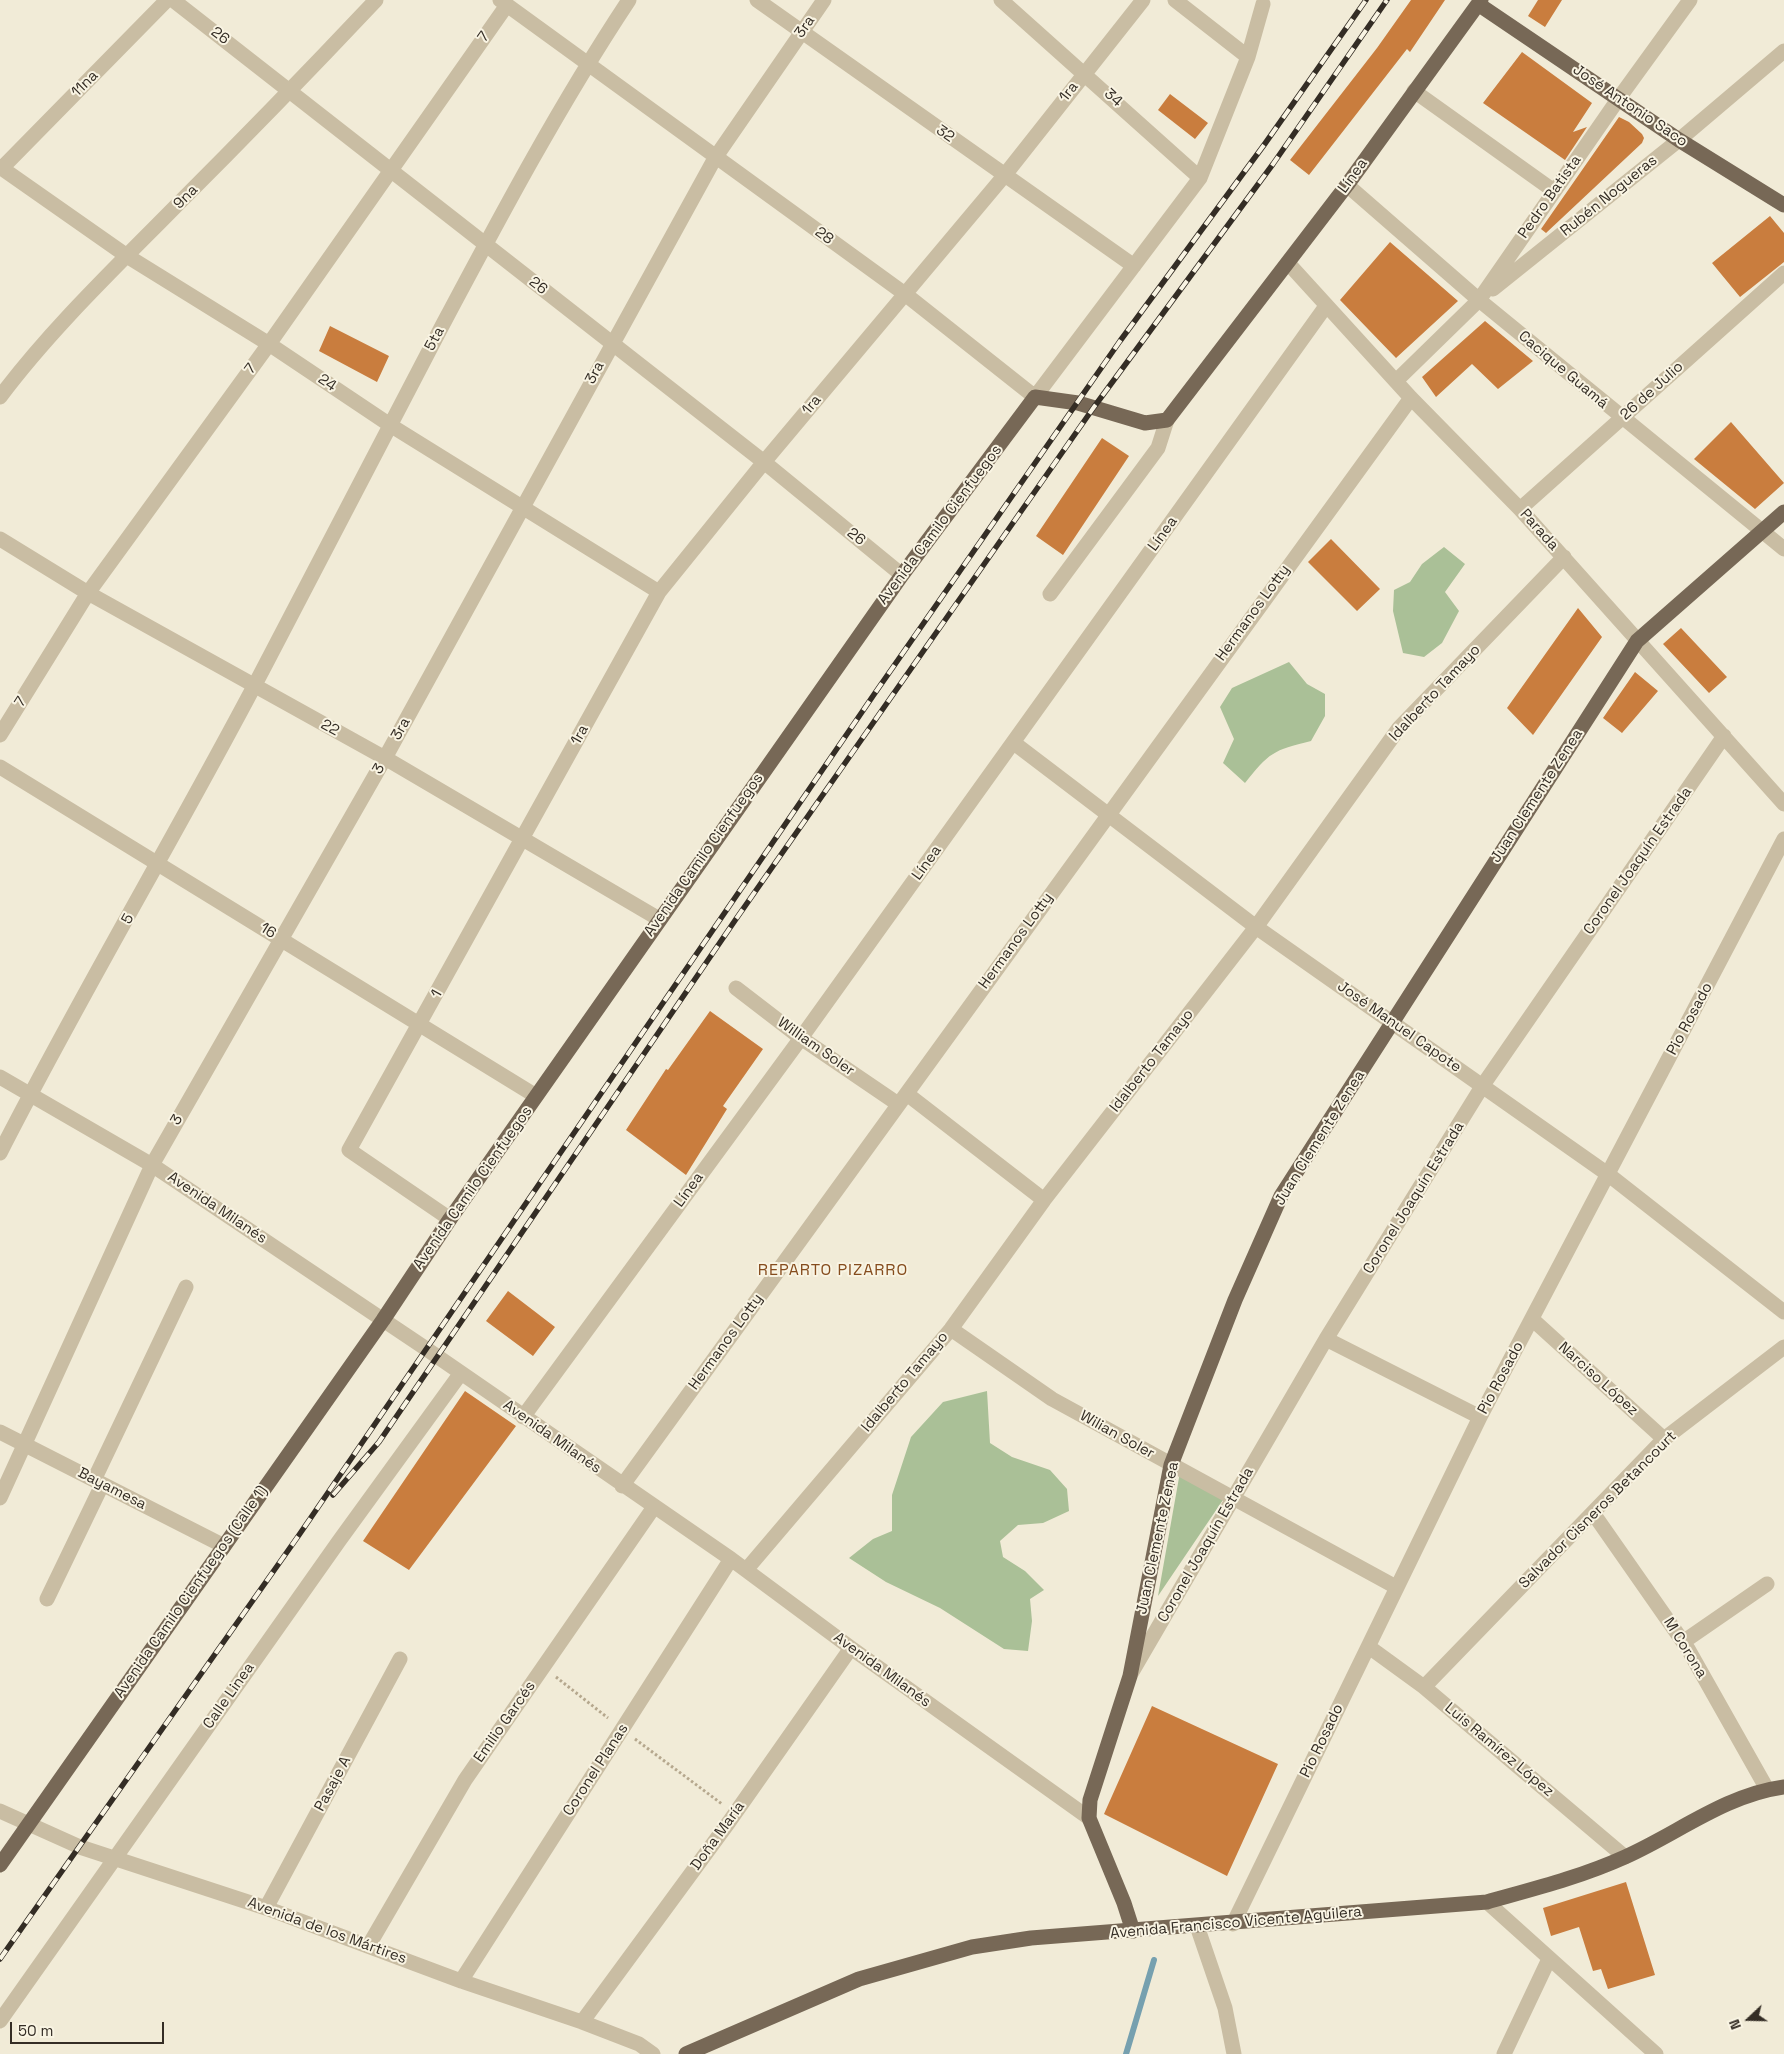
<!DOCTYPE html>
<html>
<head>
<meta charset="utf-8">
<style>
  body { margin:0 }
  #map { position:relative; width:1784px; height:2054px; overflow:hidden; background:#f1ebd7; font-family:"Space Grotesk",sans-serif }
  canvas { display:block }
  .north { position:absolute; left:1724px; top:1994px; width:50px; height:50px; -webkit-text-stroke:4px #f9f4e3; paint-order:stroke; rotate:249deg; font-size:14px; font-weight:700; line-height:20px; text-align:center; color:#342d25 }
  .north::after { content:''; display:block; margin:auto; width:18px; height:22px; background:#342d25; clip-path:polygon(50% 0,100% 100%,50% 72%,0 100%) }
  .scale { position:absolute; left:10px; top:2022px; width:154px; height:22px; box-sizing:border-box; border:2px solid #342d25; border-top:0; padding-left:6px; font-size:15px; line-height:18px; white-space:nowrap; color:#342d25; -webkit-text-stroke:4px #f9f4e3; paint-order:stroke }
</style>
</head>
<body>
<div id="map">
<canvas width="1784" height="2054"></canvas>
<div class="north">N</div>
<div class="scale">50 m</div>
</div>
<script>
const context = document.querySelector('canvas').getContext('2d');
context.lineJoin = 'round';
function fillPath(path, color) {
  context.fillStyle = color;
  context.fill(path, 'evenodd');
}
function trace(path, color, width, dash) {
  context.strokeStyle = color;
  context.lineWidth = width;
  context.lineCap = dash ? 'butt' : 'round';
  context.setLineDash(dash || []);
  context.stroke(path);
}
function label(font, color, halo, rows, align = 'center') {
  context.font = font + ' "Space Grotesk",sans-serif';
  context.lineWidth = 4;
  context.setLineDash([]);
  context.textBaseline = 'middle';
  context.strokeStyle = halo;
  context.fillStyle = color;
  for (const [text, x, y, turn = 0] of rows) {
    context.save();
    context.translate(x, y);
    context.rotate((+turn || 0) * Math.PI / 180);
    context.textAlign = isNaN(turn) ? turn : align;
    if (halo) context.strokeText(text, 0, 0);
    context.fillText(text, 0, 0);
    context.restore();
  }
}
fillPath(new Path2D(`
  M1444,547L1465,564L1445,592L1459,611L1442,643L1424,657L1403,653L1393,611L1394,590L1410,582L1422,564Z
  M1289,662L1307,684L1325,694V716L1311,741C1273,750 1269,753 1245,783L1223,763L1234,739L1220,707L1232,688Z
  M987,1391L990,1443L1012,1457L1050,1470L1067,1489L1069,1511L1043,1523L1018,1525L1000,1541L1003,1557L1025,1571L1044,1590L1030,1599L1032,1621L1028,1651L1004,1649L940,1608L886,1582L849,1558L873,1539L892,1531V1495L911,1437L943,1402Z
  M1180,1472L1225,1497L1158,1596Z`), '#aac097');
trace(new Path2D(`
  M1126,2054L1154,1960`), '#76a0af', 6);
fillPath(new Path2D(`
  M1411,0H1445L1410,52L1407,49L1309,175L1290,160L1377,48Z
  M1538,0H1562L1545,27L1528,16Z
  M1522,52L1592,103L1573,132L1587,127L1565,160L1483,103Z
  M1170,94L1208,123L1195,139L1158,110Z
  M1619,117L1629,122L1642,134L1644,138L1642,143L1546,233L1541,229Z
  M1770,216L1784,233V262L1740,297L1712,263Z
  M1390,242L1458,301L1396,358L1340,300Z
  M1485,321L1533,361L1498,389L1472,364L1436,397L1422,377Z
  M330,326L389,356L377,382L319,351Z
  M1731,422L1784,483L1755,509L1694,459Z
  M1102,438L1129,456L1063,555L1036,536Z
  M1331,539L1380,589L1357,611L1308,562Z
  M1578,608L1602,637L1533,735L1507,708Z
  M1681,628L1727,677L1709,693L1663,644Z
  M1635,672L1658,691L1622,733L1603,718Z
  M710,1011L763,1049L723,1106L727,1109L686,1175L626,1130L666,1069L668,1070Z
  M508,1291L555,1327L533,1356L486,1321Z
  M465,1391L516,1426L409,1570L363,1541Z
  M1152,1706L1278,1764L1227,1876L1104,1814Z
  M1626,1882L1655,1975L1608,1989L1601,1969L1593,1971L1579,1927L1551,1936L1543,1908Z`), '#c97d3e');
trace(new Path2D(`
  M556,1677L608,1718
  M635,1739L722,1804`), '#b5a78d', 3, [2.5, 2.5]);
trace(new Path2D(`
  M173,0L764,462L902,575
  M500,0L905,294L1035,397L1200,178L1248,57L1263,4
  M757,0L1134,266
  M1001,0L1200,178
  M1175,0L1248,57
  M1414,91L1554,191
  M0,167L127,256L269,344L390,425L659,592
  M2,168L167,0
  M1347,185L1479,300L1784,549
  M1288,263L1411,398L1520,509L1784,804
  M1493,289L1679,140L1784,51
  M1396,381L1479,300L1619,98L1690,0
  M0,397C51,329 115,268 175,207C243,139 310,70 376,0
  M1520,509L1784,273
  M0,539L88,593L385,758L659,919
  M1050,594L1158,448L1167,420
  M0,735L88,593L269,344L507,5
  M1014,743L1256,927L1609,1175L1784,1312
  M0,767L536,1096
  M736,988L801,1038L898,1104
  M0,1077L152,1165L425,1348L731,1559L851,1648L1089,1818
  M907,1094L1044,1200
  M0,1153C86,984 184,822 271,654C328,545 385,435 442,326C501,215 560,104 629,0
  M450,1219L349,1150L659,592L764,462L1004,176L1143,0
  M1532,1319L1664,1439
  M951,1329L1052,1399L1396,1587
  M1326,1339L1480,1417
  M523,1417L801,1038L1326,306
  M0,1432L224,1546
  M94,1480L186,1287
  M622,1486C885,1123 1146,759 1411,398
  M0,1498L152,1165L385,758L715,158L824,0
  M1593,1513L1688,1649L1767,1789
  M746,1570L951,1329L1044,1200L1256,927L1399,728L1564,557
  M47,1599L102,1485
  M1683,1642L1767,1584
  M1369,1647L1424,1687L1625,1857
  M1132,1672L1326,1339L1483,1085L1724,736
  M1424,1687L1664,1439L1784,1347
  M0,1811L80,1847L266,1908L461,1981L582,2022L639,2044L653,2054
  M1487,1902L1656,2054
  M266,1908L400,1659
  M1233,1924L1480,1417L1784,839
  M1197,1926L1225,2008L1234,2054
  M369,1945L465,1780L654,1507
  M461,1981L731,1559
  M0,2021L339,1541L461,1373
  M582,2022L729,1822L851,1648
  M1504,2054L1549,1959`), '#c9bda3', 15);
trace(new Path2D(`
  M1478,4L1679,140L1784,205
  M0,1865L383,1320L450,1219L902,575L1035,397L1078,403L1145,423L1167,420L1347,185L1481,0
  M1133,1931L1124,1903L1089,1818L1090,1800L1130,1676L1171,1465L1235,1300L1281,1196L1637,641L1784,512
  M686,2054L859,1979L972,1947L1031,1938L1487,1902C1533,1889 1581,1877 1625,1857C1677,1834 1725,1795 1784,1787`), '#776856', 15);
const rail = new Path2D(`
  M333,1495L379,1442L736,919L1094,407L1273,164L1387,0
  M0,1959L299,1535L875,693L1120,341L1264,145L1366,0`);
trace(rail, '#342d25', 5.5);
trace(rail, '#f9f4e3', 4, [11]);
label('15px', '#342d25', '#f9f4e3', [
  ["3ra",805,27,-55],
  ["26",220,36,37],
  ["7",484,37,-55],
  ["11na",85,84,-45],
  ["1ra",1069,92,-52],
  ["34",1113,98,42],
  ["José Antonio Saco",1630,106,34],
  ["32",945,134,35],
  ["Línea",1353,176,-54],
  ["Rubén Nogueras",1609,196,-39],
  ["9na",186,197,-45],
  ["Pedro Batista",1550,197,-55],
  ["28",824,236,36],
  ["26",538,286,38],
  ["5ta",435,339,-62],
  ["7",251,369,-54],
  ["Cacique Guamá",1563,370,40],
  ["3ra",595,373,-62],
  ["24",327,383,34],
  ["26 de Julio",1652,391,-42],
  ["1ra",812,405,-50],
  ["Avenida Camilo Cienfuegos",940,525,-53],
  ["Parada",1539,530,48],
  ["Línea",1163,534,-54],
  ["26",856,537,39],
  ["Hermanos Lotty",1253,613,-54],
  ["Idalberto Tamayo",1435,693,-47],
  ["7",21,702,-58],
  ["22",330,728,29],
  ["3ra",401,729,-61],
  ["1ra",580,735,-61],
  ["3",379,769,-60],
  ["Juan Clemente Zenea",1537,796,-57],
  ["Avenida Camilo Cienfuegos",704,855,-55],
  ["Coronel Joaquín Estrada",1638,861,-55],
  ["Línea",927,863,-54],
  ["5",128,919,-61],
  ["16",268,931,32],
  ["Hermanos Lotty",1016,941,-54],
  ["1",437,994,-61],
  ["Pio Rosado",1690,1019,-62],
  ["José Manuel Capote",1399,1027,35],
  ["William Soler",816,1047,35],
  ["Idalberto Tamayo",1152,1061,-52],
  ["3",177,1120,-60],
  ["Juan Clemente Zenea",1320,1138,-58],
  ["Avenida Camilo Cienfuegos",473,1188,-55],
  ["Línea",689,1190,-54],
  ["Coronel Joaquín Estrada",1414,1198,-58],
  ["Avenida Milanés",217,1208,34],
  ["Hermanos Lotty",726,1342,-54],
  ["Pio Rosado",1501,1378,-62],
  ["Narciso López",1598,1379,42],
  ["Idalberto Tamayo",905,1382,-50],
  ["Wilian Soler",1117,1435,29],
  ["Avenida Milanés",552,1437,35],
  ["Bayamesa",112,1489,27],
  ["Salvador Cisneros Betancourt",1598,1510,-45],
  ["Juan Clemente Zenea",1158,1538,-78],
  ["Coronel Joaquín Estrada",1206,1545,-60],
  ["Avenida Camilo Cienfuegos (Calle 1)",191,1592,-55],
  ["M Corona",1685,1648,58],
  ["Avenida Milanés",882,1670,36],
  ["Calle Linea",229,1696,-55],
  ["Emilio Garcés",505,1722,-55],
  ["Pio Rosado",1322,1741,-64],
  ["Luis Ramírez López",1499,1750,40],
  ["Coronel Planas",596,1770,-57],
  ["Pasaje A",333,1784,-62],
  ["Doña María",718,1836,-54],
  ["Avenida Francisco Vicente Aguilera",1236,1923,-5],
  ["Avenida de los Mártires",327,1931,20]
]);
context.letterSpacing = '1px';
label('16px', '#854c1d', '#f9f4e3', [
  ["REPARTO PIZARRO",833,1271]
]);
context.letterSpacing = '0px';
</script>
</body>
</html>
